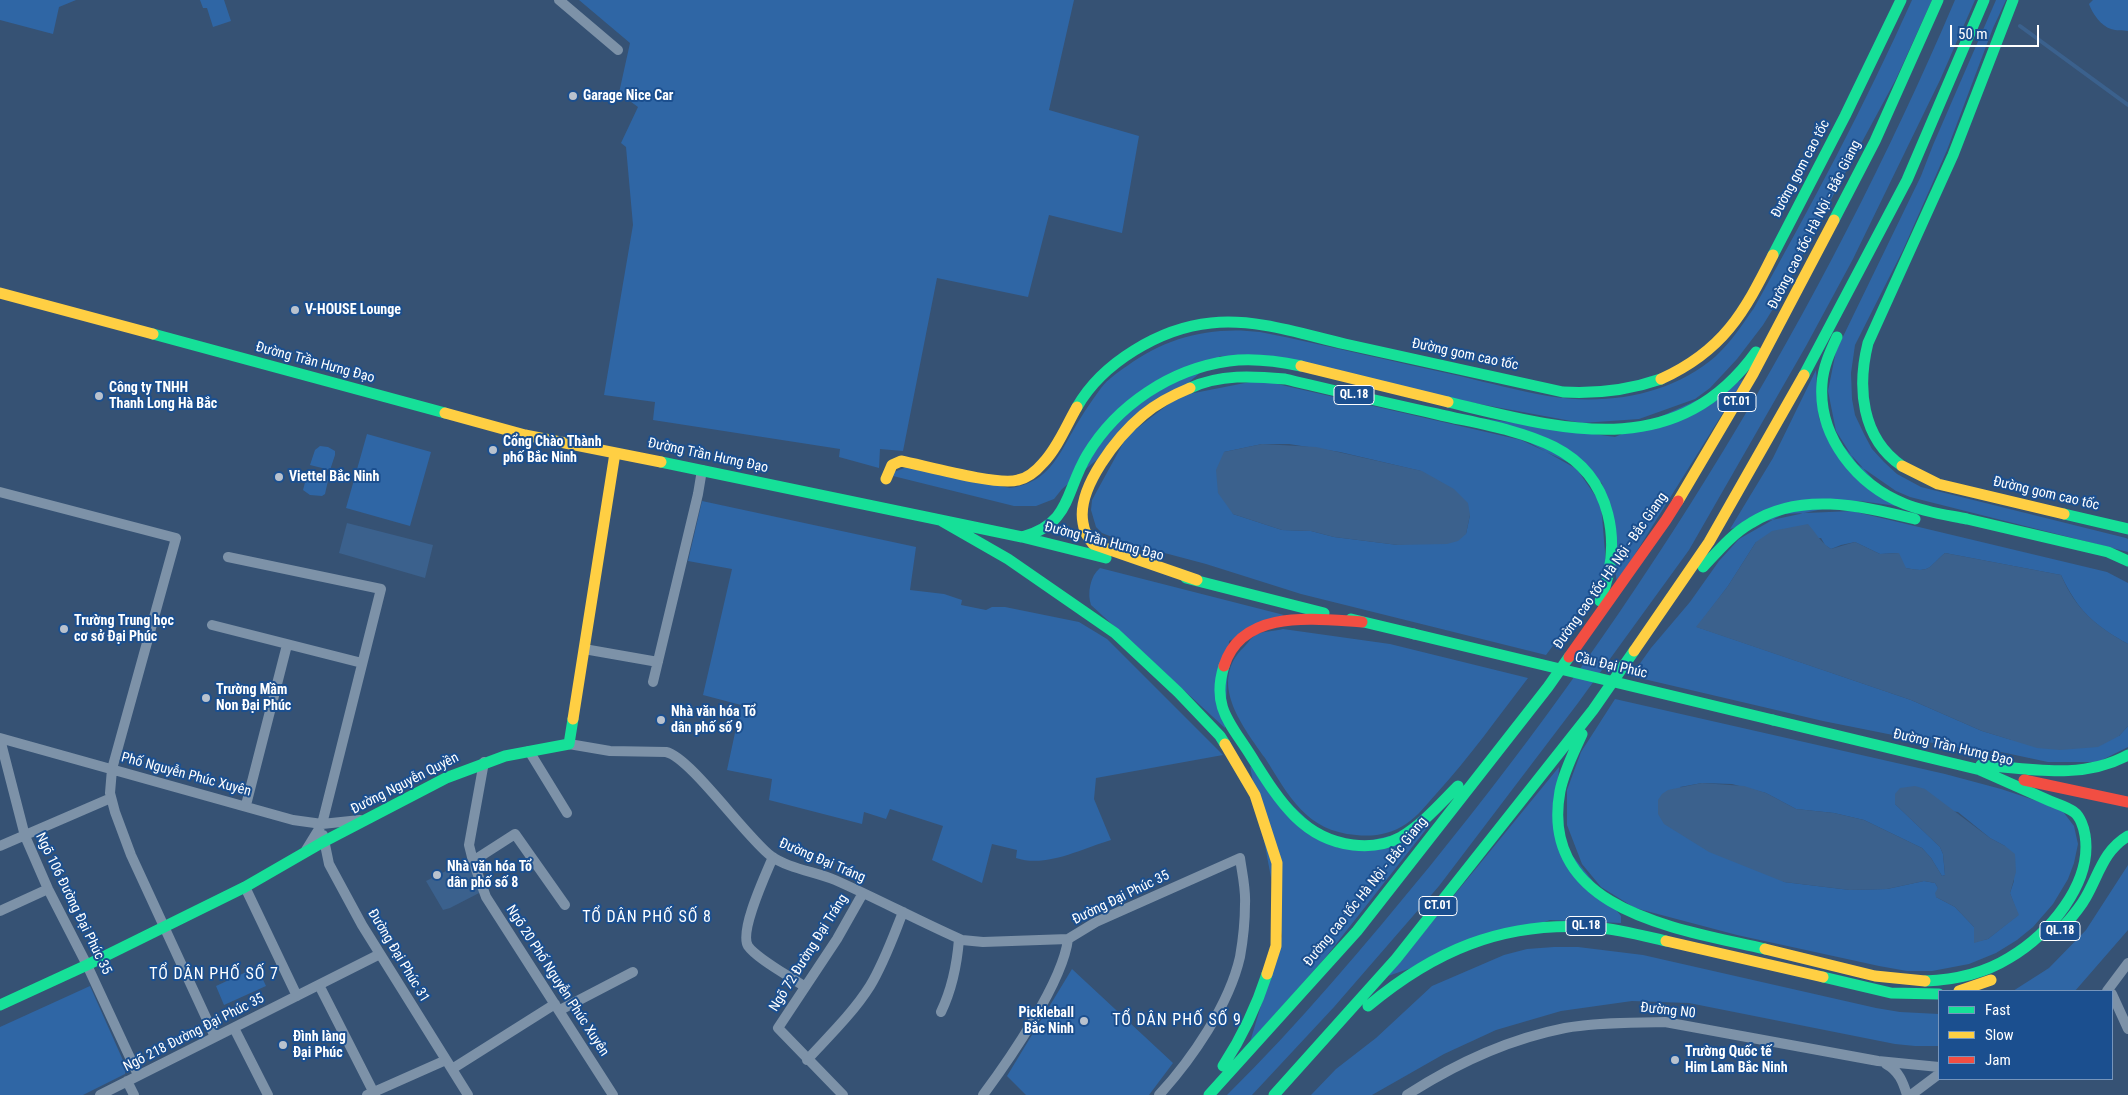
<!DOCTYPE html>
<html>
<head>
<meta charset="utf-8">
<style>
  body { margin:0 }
  #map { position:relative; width:2128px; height:1095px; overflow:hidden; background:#365274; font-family:"Roboto Condensed",sans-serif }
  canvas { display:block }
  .legend { position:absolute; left:1938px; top:990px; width:175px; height:90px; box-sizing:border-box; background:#1b4f8f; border:1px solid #7695bc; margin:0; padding:6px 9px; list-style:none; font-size:15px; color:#fff }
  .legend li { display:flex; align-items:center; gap:10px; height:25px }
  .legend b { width:25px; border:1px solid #7695bc }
  .scale { position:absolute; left:1950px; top:25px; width:89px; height:22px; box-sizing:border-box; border:2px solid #fff; border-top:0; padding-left:6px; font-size:15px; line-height:18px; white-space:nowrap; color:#fff; -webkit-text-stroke:4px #1b4f8f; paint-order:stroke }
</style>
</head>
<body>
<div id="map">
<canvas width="2128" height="1095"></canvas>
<ul class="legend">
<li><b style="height:6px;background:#16e098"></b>Fast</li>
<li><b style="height:6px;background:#ffcf43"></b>Slow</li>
<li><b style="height:6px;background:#f24e42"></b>Jam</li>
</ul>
<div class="scale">50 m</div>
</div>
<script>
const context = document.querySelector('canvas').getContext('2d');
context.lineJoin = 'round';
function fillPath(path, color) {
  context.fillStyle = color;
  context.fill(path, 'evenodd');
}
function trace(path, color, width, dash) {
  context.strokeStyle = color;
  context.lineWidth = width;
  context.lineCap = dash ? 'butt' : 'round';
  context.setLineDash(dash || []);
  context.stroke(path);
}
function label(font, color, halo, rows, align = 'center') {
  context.font = font + ' "Roboto Condensed",sans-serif';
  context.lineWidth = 4;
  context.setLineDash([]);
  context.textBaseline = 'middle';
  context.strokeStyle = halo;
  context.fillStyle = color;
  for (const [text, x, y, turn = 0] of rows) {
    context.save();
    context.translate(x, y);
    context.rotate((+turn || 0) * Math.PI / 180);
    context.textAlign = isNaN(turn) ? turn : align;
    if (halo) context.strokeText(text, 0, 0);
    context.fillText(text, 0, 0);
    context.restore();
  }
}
fillPath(new Path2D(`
  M0,0H76L59,7L53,34L0,20Z
  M200,0H224L231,21L213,27L207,8H203Z
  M579,0H1074L1049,110L1139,136L1122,233L1049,215L1028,297L937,278L903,451L880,449L879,468L839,457L840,449L653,420L655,402L604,395L633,225L626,147L621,143L638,107L619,93L630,43Z
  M1912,0H1932L1896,79L1836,190L1784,291L1763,325L1737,359L1710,388L1695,399L1639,419L1582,423L1220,356L1062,489L1054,499L1036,506H1014L893,476L894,472L907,467L1010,488C1044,483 1055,463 1070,436C1079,419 1090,403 1101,388C1108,379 1118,372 1127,366C1166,337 1212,326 1260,332C1327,345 1393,362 1460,376C1489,383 1519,391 1548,396C1607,406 1671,395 1716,356C1731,342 1742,325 1754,308C1810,208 1865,105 1912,0Z
  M1955,0H1975L1940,80L1853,259L1806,346L1689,550L1578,703L1439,886L1334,1007L1252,1095H1227C1299,1024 1365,945 1430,866C1644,604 1822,312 1955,0Z
  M1996,0H2006L1993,28L1947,150L1903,250L1855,345L1851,373L1852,399L1855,415L1864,434L1872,449L1884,462L1897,474L1921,487L2126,538L2128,539V552L1910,497L1896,491L1857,464L1836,431L1828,391L1836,351L1921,176L1933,145Z
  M2093,0H2128V31C2123,30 2116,31 2111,29C2101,26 2092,13 2089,4Z
  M1816,370L1819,419L1897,506L1860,501L1730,529L1773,458Z
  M1744,379L1617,583L1602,483L1487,419L1615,437Z
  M1260,380L1521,440L1574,465L1601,504L1606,564L1595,590L1546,655L1301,594L1206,564L1127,543L1102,533L1096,527L1091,510L1092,500L1127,436L1179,396ZM1262,444H1289L1340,452L1421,471L1470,515L1466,534L1398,545L1334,537L1311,531L1282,530L1233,514L1224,452Z
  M367,434L431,452L410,526L346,508Z
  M320,446L328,447L335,451V455L330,470L310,465L315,450Z
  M308,471L329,476L325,494L322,496L310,495L303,490Z
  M702,501L916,547L910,590L944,594L962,600L961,605L986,610L992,607H1005L1079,622L1107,639L1223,755L1096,778L1094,799L1111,840C1081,849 1046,868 1016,858L1017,850L992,844L982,883L932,860L943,826L890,809L886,819L864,812L862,824L769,800L772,779L727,770L741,705L703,695L732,569L688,561Z
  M1852,511L2107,572L2128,583V644C2094,625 2078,611 2061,575L1945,553C1927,568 1932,573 1905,568L1898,553L1880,554L1855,542L1841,545L1831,549L1825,545L1821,538L1756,542L1728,586L1697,627L1911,700L1982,731L2012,740L2119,736L2128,726V747L2098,762H2048L2001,752L1953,747L1823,721L1631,676L1651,648L1690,602L1719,561L1739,539L1783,514Z
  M1100,568L1284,615L1229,641L1225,728L1091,605C1087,594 1090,576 1100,568Z
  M1283,629L1390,644L1528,678C1498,717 1469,758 1436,794C1427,804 1418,816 1406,824C1391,834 1374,837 1356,835C1306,831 1289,796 1265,758C1244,728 1209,685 1241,650C1246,646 1251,637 1257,634C1265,631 1275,631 1283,629Z
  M1615,699L1945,774L2001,789L2061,809L2074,826L2078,844L2074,863L2068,879L2053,904L2033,927L2017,940L1996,953L1969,964L1932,971H1907L1879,966L1737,935L1635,908L1601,887L1582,864L1567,825V790L1581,752ZM1702,783L1732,784L1766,793L1796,809L1834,813L1864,820L1922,848L1931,858L1942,876L1945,875L1943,854L1940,847L1895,804L1958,812L1990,838L2005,846L2014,881L2010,893L2018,915L1988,939L1974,942V927L1955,907L1936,897L1938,888L1935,883L1924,881L1887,889L1850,890L1784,882L1680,787Z
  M1250,766L1338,848L1428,827L1325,958L1250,1042L1282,936Z
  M1559,767L1555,834L1621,916V923L1550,920L1388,976Z
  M2128,865V930L2075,991H2013L2049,968L2086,930Z
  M1554,947H1578L1643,955L1876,1008L1900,1012L1939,1014V1046H1915L1895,1044L1689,1003L1632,1001L1561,1011L1496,1030L1444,1054L1372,1095H1311L1336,1069L1376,1038L1432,986L1504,955L1527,949Z
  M257,967L266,986L224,1005L216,986Z
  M1072,969L1173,1063L1149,1095H1026L1007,1076Z
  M90,986L126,1067L125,1074L83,1095H0V1027Z`), '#2f66a5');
fillPath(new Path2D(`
  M1262,444L1316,447L1422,471L1454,489L1468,503L1470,515L1466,534L1458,541L1447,544L1398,545L1334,537L1311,531L1282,530L1233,514L1218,493L1216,470L1224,452Z
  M347,523L433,545L425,578L339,553Z
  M1808,524C1815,532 1822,544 1831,549L1855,542L1880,554L1899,553L1906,568C1931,573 1927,568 1945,553L2061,575C2076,610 2096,626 2128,644V726L2119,736L2098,747L2060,750L2037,748L1982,731L1911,700L1696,627L1728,586L1756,542L1772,531Z
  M1702,783L1744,786L1766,793L1796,809L1834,813L1864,820L1922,848L1931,858L1942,876L1945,875L1943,854L1940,847L1895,804V794L1900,788L1915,786L1925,789L1990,838L2005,846L2015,854L2016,872L2010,893L2019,915L1988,939L1974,943V927L1955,907L1936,897L1935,893L1938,888L1935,883L1924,881L1887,889L1850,890L1784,882L1709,852L1664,824L1658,814V800L1662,794L1668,790Z
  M468,860L481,892L450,908L443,910L426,881Z`), '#3b618d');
trace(new Path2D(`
  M2020,26L2128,105`), '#3b618d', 4);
trace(new Path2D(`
  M559,0L618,50
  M0,492L176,538L112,769L110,793L115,812L131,855L215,1037
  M228,557L381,589L322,824L306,850
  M212,625L362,663
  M584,649L658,662
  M653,682L698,494L702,470
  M0,738L293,820L322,824L360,820
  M0,739L25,836L48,889L87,965L138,1075
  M569,744L610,751L666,752C690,757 745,836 771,856C787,868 816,872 835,880C878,899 919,921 962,940L983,942L1068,939
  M529,751L567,813
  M484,762L469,845L473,861L486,897L613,1095
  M246,805L287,645
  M323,835L329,864L362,925L468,1095
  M0,846L111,798
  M773,857C766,874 739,931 748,946C757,959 791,977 805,987
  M473,861L515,834L565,905
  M245,887L297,996
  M0,911L48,889
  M319,985L375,1095
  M2107,991L2128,963
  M2112,994L2128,1029
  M560,1010L633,972
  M941,1012C952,989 957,965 959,939
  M234,1028L268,1095
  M807,1060C828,1037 853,1013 870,986C884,963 893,937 903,912
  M1886,1064C1899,1071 1903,1082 1907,1095
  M452,1069L555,1004
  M127,1081L134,1095
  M100,1095L380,954
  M367,1095L446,1060
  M843,1095L778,1028L837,939L863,893
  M983,1095C1009,1060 1063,982 1068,939L1096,922L1240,858C1242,873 1246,889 1245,904C1245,921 1243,940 1240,957C1229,1005 1192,1059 1159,1095
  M1407,1095C1455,1064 1509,1039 1565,1028C1598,1022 1632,1023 1665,1022L1878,1061L1939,1067
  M1911,1095L1939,1074`), '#7d92a8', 10);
trace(new Path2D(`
  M1834,220L1875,141L1938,0
  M1773,255L1845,116L1901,0
  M153,334L445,413
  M1837,337C1830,352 1823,367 1822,384C1818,437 1857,485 1905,504C1924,512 1947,515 1967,519C2014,530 2061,541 2108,552L2128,561
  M1804,375L1907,180L1984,0
  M1190,388C1220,374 1253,376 1285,379C1336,391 1386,403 1437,414C1475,423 1518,429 1554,447C1613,477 1623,544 1600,601
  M1448,402C1561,429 1675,464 1756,352
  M1077,407C1102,363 1160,328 1211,323C1255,318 1302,334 1345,344C1418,360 1490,376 1563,392C1597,394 1629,390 1661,379
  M661,462L1022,537
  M1902,466C1861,438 1857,387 1868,343L1953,155L2013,0
  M2064,514L2128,529
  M940,520L1008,559L1115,633L1178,692L1220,736L1225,744
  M1022,537C1071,524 1065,492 1087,455C1117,405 1171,369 1229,361C1252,358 1277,361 1301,366
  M1022,537L1106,558
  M1703,567C1718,551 1732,534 1751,523C1801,491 1861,506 1915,519
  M1186,578L1324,613
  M1351,619L1414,634
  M1224,666C1211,707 1231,724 1251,756C1277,797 1301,839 1353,845C1370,847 1386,845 1401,837C1423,824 1440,804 1458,786
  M1773,720L1993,773
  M1582,734C1574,752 1564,771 1560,791C1538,912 1681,929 1765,949
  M1981,765C2031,769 2082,780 2128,755
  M2064,926C2072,917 2080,908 2086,897C2099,874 2104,850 2128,836
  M1823,977L1891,993L1939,994
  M1925,981C1955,980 1983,974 2009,958C2048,935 2093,884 2085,835C2084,828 2080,816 2074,812C2068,807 2057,804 2050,801C2027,791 2003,780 1980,770
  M0,1005L87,965L245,887L323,842L446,778L505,756L569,744L573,719
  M1368,1006C1434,951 1501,922 1588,927C1614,928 1640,935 1666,941
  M1223,1066C1242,1037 1256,1008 1267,974
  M1209,1095L1357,931L1548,687L1569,657
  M1274,1095L1396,959L1593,710L1634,651`), '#16e098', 11);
trace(new Path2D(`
  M0,293L153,334
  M1301,366L1448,402
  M1661,379C1723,351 1744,313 1773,255
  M1190,388C1173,395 1157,403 1143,415C1118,436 1076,488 1083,523C1084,531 1088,538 1093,544L1197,580
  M445,413L525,435L661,462
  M1902,466L1938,484L2064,514
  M886,479L892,465L901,461C926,466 997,486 1018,480C1028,478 1037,470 1043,463C1058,447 1066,426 1077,407
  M1678,501L1753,374L1834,220
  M1634,651L1709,542L1804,375
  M573,719L615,453
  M1225,744L1255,795L1277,863L1276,946L1267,974
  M1666,941L1823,977
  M1765,949L1875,976L1925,981
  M1959,991L1991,980`), '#ffcf43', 11);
trace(new Path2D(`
  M1569,657L1666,520L1678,501
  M1224,666C1242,608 1315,619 1362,622
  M2024,780L2128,802`), '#f24e42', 11);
trace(new Path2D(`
  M1414,634L1773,720`), '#16e098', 11);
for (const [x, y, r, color] of [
  [573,96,5,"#b9c2ce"],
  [295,310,5,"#b9c2ce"],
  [99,396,5,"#b9c2ce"],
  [493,450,5,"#b9c2ce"],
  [279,477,5,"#b9c2ce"],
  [64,629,5,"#b9c2ce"],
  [206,698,5,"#b9c2ce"],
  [661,720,5,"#b9c2ce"],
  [437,875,5,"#b9c2ce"],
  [1084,1021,5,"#b9c2ce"],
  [283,1045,5,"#b9c2ce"],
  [1675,1060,5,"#b9c2ce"]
]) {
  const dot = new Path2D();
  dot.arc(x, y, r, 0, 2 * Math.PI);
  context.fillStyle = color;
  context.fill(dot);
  trace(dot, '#1b4f8f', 2);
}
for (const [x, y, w] of [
  [1354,395,40],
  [1737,402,38],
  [1438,906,38],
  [1586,926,40],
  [2060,931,40]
]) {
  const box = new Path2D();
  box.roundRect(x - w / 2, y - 9.5, w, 19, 4);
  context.fillStyle = '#1b4f8f';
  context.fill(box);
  trace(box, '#fff', 1);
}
label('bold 12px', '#fff', null, [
  ["QL.18",1354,395],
  ["CT.01",1737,402],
  ["CT.01",1438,906],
  ["QL.18",1586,926],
  ["QL.18",2060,931]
]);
label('bold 14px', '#fff', '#1b4f8f', [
  ["Garage Nice Car",583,96],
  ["V-HOUSE Lounge",305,310],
  ["Công ty TNHH",109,388],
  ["Thanh Long Hà Bắc",109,404],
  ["Cổng Chào Thành",503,442],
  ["phố Bắc Ninh",503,458],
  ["Viettel Bắc Ninh",289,477],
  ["Trường Trung học",74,621],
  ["cơ sở Đại Phúc",74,637],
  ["Trường Mầm",216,690],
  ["Non Đại Phúc",216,706],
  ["Nhà văn hóa Tổ",671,712],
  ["dân phố số 9",671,728],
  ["Nhà văn hóa Tổ",447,867],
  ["dân phố số 8",447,883],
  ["Pickleball",1074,1013,"right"],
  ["Bắc Ninh",1074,1029,"right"],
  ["Đình làng",293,1037],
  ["Đại Phúc",293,1053],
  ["Trường Quốc tế",1685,1052],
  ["Him Lam Bắc Ninh",1685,1068]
], 'left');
label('14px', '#fff', '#1b4f8f', [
  ["Đường gom cao tốc",1801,169,-62],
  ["Đường cao tốc Hà Nội - Bắc Giang",1815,225,-63],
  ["Đường gom cao tốc",1465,355,12],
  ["Đường Trần Hưng Đạo",315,363,15],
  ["Đường Trần Hưng Đạo",708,456,12],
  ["Đường gom cao tốc",2046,494,13],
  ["Đường Trần Hưng Đạo",1104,542,14],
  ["Đường cao tốc Hà Nội - Bắc Giang",1611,571,-55],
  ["Cầu Đại Phúc",1611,666,13],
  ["Đường Trần Hưng Đạo",1953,748,13],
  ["Phố Nguyễn Phúc Xuyên",186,775,15],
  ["Đường Nguyễn Quyền",405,784,-27],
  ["Đường Đại Tráng",822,861,23],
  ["Đường cao tốc Hà Nội - Bắc Giang",1366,892,-51],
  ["Đường Đại Phúc 35",1121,898,-26],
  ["Ngõ 106 Đường Đại Phúc 35",73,904,64],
  ["Ngõ 72 Đường Đại Tráng",809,953,-58],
  ["Đường Đại Phúc 31",398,956,59],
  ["Ngõ 20 Phố Nguyễn Phúc Xuyên",557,981,57],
  ["Đường N0",1668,1011,6],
  ["Ngõ 218 Đường Đại Phúc 35",194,1033,-27]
]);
context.letterSpacing = '1px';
label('16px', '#fff', '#1b4f8f', [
  ["TỔ DÂN PHỐ SỐ 8",647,918],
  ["TỔ DÂN PHỐ SỐ 7",214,975],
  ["TỔ DÂN PHỐ SỐ 9",1177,1021]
]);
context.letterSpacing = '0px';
</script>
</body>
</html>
